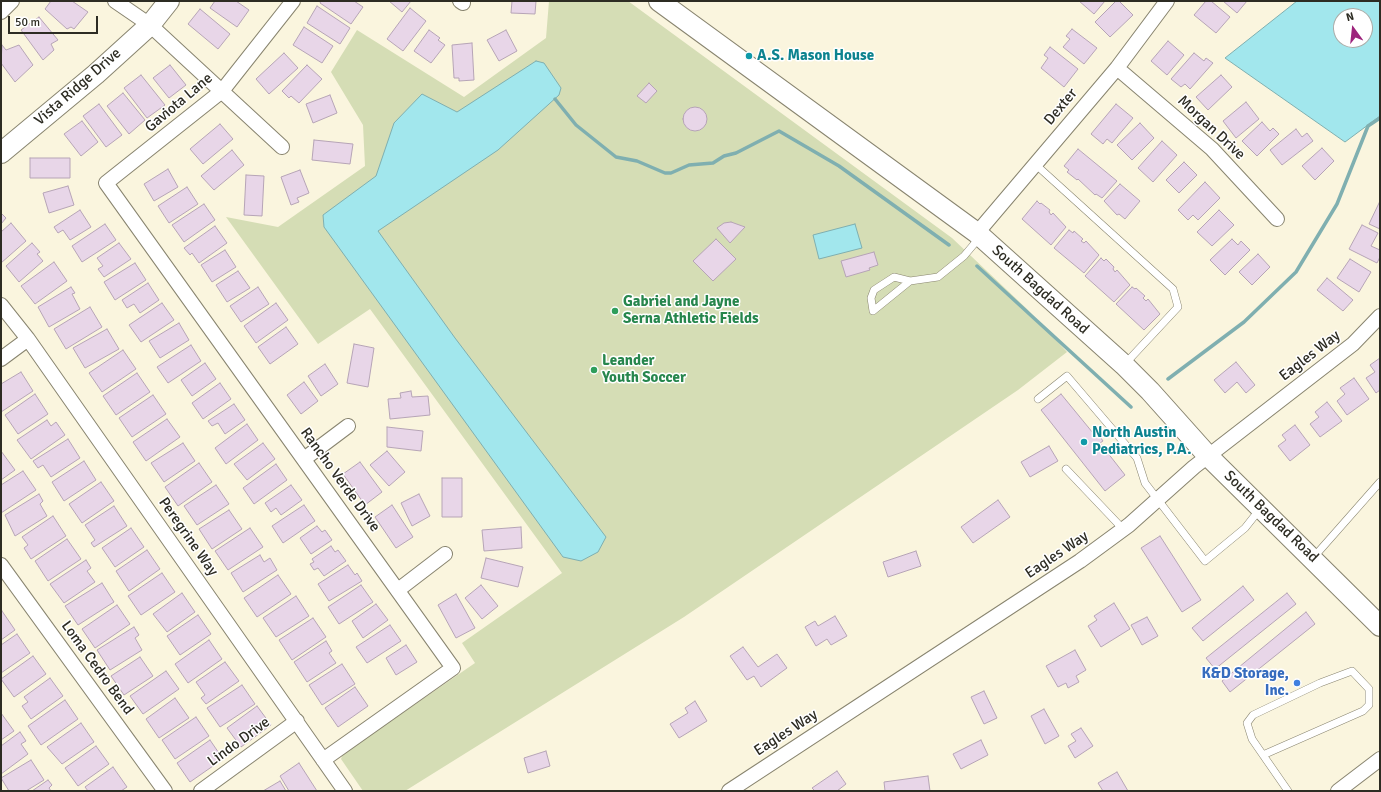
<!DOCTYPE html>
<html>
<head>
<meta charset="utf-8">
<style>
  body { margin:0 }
  #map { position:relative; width:1381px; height:792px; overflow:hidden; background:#faf5de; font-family:Signika,sans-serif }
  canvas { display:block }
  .frame { position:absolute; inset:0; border:2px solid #2d2c23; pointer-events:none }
  .north { position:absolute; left:1333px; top:8px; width:40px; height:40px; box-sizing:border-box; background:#fff; border:1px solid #ababa7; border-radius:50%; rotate:345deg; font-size:11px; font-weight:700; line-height:16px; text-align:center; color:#2d2c23 }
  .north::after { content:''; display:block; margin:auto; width:14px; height:18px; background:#9d247c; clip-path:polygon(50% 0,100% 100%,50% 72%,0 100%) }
  .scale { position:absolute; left:8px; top:16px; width:90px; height:18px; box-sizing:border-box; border:2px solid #2d2c23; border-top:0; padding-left:5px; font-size:12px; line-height:14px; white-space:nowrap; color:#2d2c23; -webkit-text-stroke:3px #fff; paint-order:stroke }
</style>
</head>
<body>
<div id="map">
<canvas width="1381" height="792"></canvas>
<div class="frame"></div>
<div class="north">N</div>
<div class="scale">50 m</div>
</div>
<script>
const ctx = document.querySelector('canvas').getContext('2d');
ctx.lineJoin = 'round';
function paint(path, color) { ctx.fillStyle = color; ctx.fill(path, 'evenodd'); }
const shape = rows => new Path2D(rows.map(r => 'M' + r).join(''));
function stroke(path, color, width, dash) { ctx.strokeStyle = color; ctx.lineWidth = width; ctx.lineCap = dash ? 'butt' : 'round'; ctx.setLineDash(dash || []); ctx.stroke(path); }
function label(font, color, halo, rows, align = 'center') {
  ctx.font = font + ' Signika,sans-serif'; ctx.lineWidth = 3; ctx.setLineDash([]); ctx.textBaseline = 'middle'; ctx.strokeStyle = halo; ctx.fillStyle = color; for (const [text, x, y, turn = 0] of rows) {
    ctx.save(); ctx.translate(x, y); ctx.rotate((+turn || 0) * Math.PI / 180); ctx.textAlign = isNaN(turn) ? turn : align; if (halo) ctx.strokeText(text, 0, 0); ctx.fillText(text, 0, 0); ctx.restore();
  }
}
const green = shape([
  [549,1,628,1,952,238,1027,309,1067,352,1018,390,684,617,405,791,363,791,341,759,343,754,475,663,462,643,562,573,370,309,318,344,226,217,278,227,365,166,363,125,331,72,357,30,464,97,546,38]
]);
const water = shape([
  [1297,1,1380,1,1380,116,1345,142,1225,58,1297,1],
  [1341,16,1365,16,1365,40,1341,40,1341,16],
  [536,61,544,63,561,88,559,95,498,150,378,231,455,338,606,537,598,552,581,561,563,557,324,227,323,215,376,176,394,123,422,94,457,112,536,61],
  [855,224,862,248,819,259,813,235,855,224]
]);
const stream = shape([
  [555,99,576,125,616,157,637,161,665,173,671,173,689,165,713,163,724,156,736,153,779,131,839,166,949,245],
  [977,266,1131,407],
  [1168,379,1244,322,1296,272,1337,204,1368,126,1380,118]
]);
const building = shape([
  [51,1,72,1,88,12,74,29,71,27,67,29,45,9,51,1],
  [215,1,236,1,249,10,237,27,210,8,215,1],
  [321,1,354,1,363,7,351,24,320,3,321,1],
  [389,1,411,1,402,12,389,1],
  [512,1,536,1,535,14,511,13,512,1],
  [1079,1,1105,1,1094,14,1079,1],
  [1116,1,1119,1,1133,15,1110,37,1095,22,1116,1],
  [1206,1,1211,1,1230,17,1216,33,1194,15,1206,1],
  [1223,1,1247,1,1237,13,1223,1],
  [317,6,350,28,340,44,307,23,317,6],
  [410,8,426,21,403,51,387,39,410,8],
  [200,9,230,34,218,49,188,24,200,9],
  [39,17,58,40,51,44,54,50,43,60,21,30,39,17],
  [304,27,333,46,322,63,293,45,304,27],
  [1072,29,1097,48,1084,64,1063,47,1070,39,1066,36,1072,29],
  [429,30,440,38,438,40,445,45,431,63,414,51,429,30],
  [506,30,517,51,499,61,487,40,506,30],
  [1168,41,1184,55,1167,75,1151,61,1168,41],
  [472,43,474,80,459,81,459,78,454,78,452,45,472,43],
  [2,45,6,50,19,45,33,65,15,82,1,63,2,45],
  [1050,47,1078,69,1064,87,1041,68,1048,58,1044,55,1050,47],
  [284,53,298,68,269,94,256,79,284,53],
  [1194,53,1204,61,1206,58,1213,63,1190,89,1185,84,1181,87,1171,79,1194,53],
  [170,65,186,85,169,98,153,78,170,65],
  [307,65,322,79,299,103,291,96,289,98,282,91,307,65],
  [141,75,165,105,147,118,124,88,141,75],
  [1221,75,1232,87,1208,110,1196,97,1221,75],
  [649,83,657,91,646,103,637,96,649,83],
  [123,93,145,120,129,134,107,106,123,93],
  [330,95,337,113,313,123,306,104,330,95],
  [1246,102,1259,119,1236,138,1223,121,1246,102],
  [99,104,122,135,106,147,83,116,99,104],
  [1116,104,1133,118,1112,143,1107,139,1103,144,1091,134,1116,104],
  '683 119a12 12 0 1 1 24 0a12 12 0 1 1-24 0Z',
  [82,121,98,142,81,156,64,134,82,121],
  [1262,122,1270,131,1273,128,1279,134,1257,156,1242,141,1262,122],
  [1140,123,1154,138,1132,160,1117,145,1140,123],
  [220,124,233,139,203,164,190,149,220,124],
  [1296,129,1302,137,1307,133,1313,141,1282,165,1270,150,1296,129],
  [314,140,353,144,350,164,312,160,314,140],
  [1162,141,1177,155,1153,182,1138,168,1162,141],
  [1322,148,1334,161,1315,180,1302,166,1322,148],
  [1078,149,1117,181,1102,198,1096,194,1095,195,1078,179,1077,180,1067,172,1069,170,1064,166,1078,149],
  [232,150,244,165,214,190,201,176,232,150],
  [30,158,70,158,70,178,30,178,30,158],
  [1184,162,1197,175,1179,193,1166,180,1184,162],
  [168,169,178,187,154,201,144,184,168,169],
  [300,170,309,193,297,198,299,202,291,205,281,177,300,170],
  [246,175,264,176,262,216,244,215,246,175],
  [1205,182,1220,198,1198,220,1193,215,1188,220,1178,210,1205,182],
  [1120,184,1140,201,1125,219,1119,214,1117,215,1104,201,1120,184],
  [68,186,74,205,49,213,43,193,68,186],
  [187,187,198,204,169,223,158,206,187,187],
  [1037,201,1040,204,1041,203,1050,210,1049,212,1051,215,1053,213,1066,227,1051,245,1022,219,1037,201],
  [1380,201,1380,229,1369,224,1380,201],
  [204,204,215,220,184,242,172,225,204,204],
  [80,210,91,227,70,240,63,230,58,233,54,227,80,210],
  [1219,210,1234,225,1212,246,1197,232,1219,210],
  [1,213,6,218,1,224,1,213],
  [731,222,745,227,730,243,717,228,724,223,731,222],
  [11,223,26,241,1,263,1,232,11,223],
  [105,224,116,240,82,262,72,246,105,224],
  [1362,225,1378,233,1371,246,1380,250,1380,257,1377,263,1349,249,1362,225],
  [215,226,227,243,199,263,192,253,190,255,184,248,215,226],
  [1069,230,1073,233,1074,231,1083,239,1081,241,1084,243,1086,241,1099,255,1084,273,1054,248,1069,230],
  [716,239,736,259,713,281,693,261,716,239],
  [1232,239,1238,245,1241,241,1250,250,1225,275,1210,260,1232,239],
  [32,243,40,252,37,254,43,261,19,282,6,266,32,243],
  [119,243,131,259,104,277,98,269,103,266,97,258,119,243],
  [225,250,236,267,212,282,201,265,225,250],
  [874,252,878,265,869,268,870,270,846,277,841,261,874,252],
  [1258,254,1270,267,1252,285,1239,272,1258,254],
  [1101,258,1104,261,1106,259,1114,267,1113,269,1115,272,1117,270,1130,285,1114,302,1085,276,1101,258],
  [1350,259,1371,272,1359,292,1337,278,1350,259],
  [54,262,67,281,35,304,21,286,54,262],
  [135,263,146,280,115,300,104,282,135,263],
  [238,271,250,288,227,302,216,285,238,271],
  [1327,278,1353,300,1343,311,1317,290,1327,278],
  [148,283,159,300,140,313,134,304,127,308,122,300,148,283],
  [71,287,75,293,72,294,80,309,49,327,38,307,71,287],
  [258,287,269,304,241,322,230,306,258,287],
  [1132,287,1135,289,1136,288,1145,296,1143,298,1146,301,1148,299,1160,314,1144,330,1116,304,1132,287],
  [162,303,174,320,141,342,129,325,162,303],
  [276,303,288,320,256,343,244,326,276,303],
  [90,307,102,327,66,349,54,329,90,307],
  [179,323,189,340,160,358,149,341,179,323],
  [286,327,298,344,270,364,258,347,286,327],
  [107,329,119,349,85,368,73,348,107,329],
  [354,344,374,348,368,387,347,383,354,344],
  [191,345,201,361,168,383,157,367,191,345],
  [123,350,136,369,102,392,89,373,123,350],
  [1380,358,1380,390,1376,393,1366,378,1375,372,1370,365,1380,358],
  [1236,362,1255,385,1246,393,1237,382,1225,393,1214,380,1236,362],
  [205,363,216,379,192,396,181,380,205,363],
  [325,364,338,384,321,396,308,376,325,364],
  [21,372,33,391,1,412,1,384,21,372],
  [137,373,150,392,116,415,103,396,137,373],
  [1354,378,1369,399,1347,415,1337,401,1345,394,1340,388,1354,378],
  [304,382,318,401,301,414,287,395,304,382],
  [220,383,231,399,203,419,192,403,220,383],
  [411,391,412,397,428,396,430,415,390,419,388,399,401,398,400,393,411,391],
  [35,394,48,414,18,434,5,415,35,394],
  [1061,394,1093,433,1096,431,1103,441,1100,443,1125,475,1105,491,1041,410,1061,394],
  [153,395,166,414,132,437,119,418,153,395],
  [1327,402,1342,421,1320,437,1310,424,1319,417,1315,412,1327,402],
  [234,404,245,420,225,434,218,423,212,426,208,421,234,404],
  [167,419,180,437,146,461,133,442,167,419],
  [47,420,51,426,56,422,65,435,31,459,17,440,47,420],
  [247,424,258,440,226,464,215,448,247,424],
  [1295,425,1310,445,1290,461,1278,446,1286,440,1282,435,1295,425],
  [387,427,423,431,421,451,387,447,387,427],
  [68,439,80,458,51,477,43,465,38,468,33,461,68,439],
  [183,443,195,461,164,482,151,463,183,443],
  [263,443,275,459,247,480,234,464,263,443],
  [1049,446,1058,461,1030,477,1021,462,1049,446],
  [1,451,15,470,1,480,1,451],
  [387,451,405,472,389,486,370,465,387,451],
  [84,461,96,480,64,501,52,482,84,461],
  [360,462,382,492,365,505,343,474,360,462],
  [199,463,212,482,178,506,165,487,199,463],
  [276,464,287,480,254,504,243,488,276,464],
  [23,471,36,490,1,513,1,485,23,471],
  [442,478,462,478,462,517,442,517,442,478],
  [101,482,114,501,82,523,69,504,101,482],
  [216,485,229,504,197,525,184,506,216,485],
  [291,485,302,500,281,515,276,508,271,512,265,503,291,485],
  [39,494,43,501,40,504,47,516,15,536,5,515,39,494],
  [419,494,430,516,412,526,401,503,419,494],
  [998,500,1010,517,973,543,961,527,998,500],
  [304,505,315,521,283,543,272,526,304,505],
  [392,505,413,537,396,548,375,517,392,505],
  [114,506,127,526,94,547,91,543,95,540,85,525,114,506],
  [229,510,242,529,212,549,199,529,229,510],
  [53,516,66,536,31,559,24,548,28,545,22,537,53,516],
  [317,526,322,532,325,530,332,540,311,554,300,538,317,526],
  [521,527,522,548,484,551,482,530,521,527],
  [131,528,144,547,115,567,102,548,131,528],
  [250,528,263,547,228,570,215,551,250,528],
  [1160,536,1201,600,1182,612,1141,548,1160,536],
  [67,539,81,559,48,581,35,561,67,539],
  [331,546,335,552,338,550,346,561,324,576,318,568,314,570,310,564,314,562,312,559,331,546],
  [147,550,160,569,129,591,116,571,147,550],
  [916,551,921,566,888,577,883,562,916,551],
  [260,555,264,562,270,558,277,570,243,592,231,573,260,555],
  [486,558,523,567,518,587,481,578,486,558],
  [86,560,91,568,87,571,95,582,64,603,50,584,86,560],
  [348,565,355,575,357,573,362,581,329,601,318,584,348,565],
  [162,573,175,592,141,615,128,596,162,573],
  [278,575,291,594,257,617,244,598,278,575],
  [102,583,114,602,78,625,65,606,102,583],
  [361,585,373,602,339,624,328,607,361,585],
  [481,585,498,606,482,619,465,598,481,585],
  [1243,586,1254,600,1203,641,1192,628,1243,586],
  [182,593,195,612,167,632,153,614,182,593],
  [1287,593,1296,604,1215,669,1206,658,1287,593],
  [456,594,475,628,456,638,438,605,456,594],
  [296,596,309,616,276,637,263,618,296,596],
  [1114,603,1130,629,1101,647,1088,626,1097,620,1094,616,1114,603],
  [376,604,388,620,363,638,352,621,376,604],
  [117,605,130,624,95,648,82,629,117,605],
  [2,611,15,630,1,640,1,612,2,611],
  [1306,612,1315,624,1230,692,1222,681,1306,612],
  [198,615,211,634,180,655,167,636,198,615],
  [835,616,847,636,831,645,827,639,816,646,805,627,815,621,818,626,835,616],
  [1147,617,1158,636,1142,645,1131,625,1147,617],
  [313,618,326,637,292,660,279,640,313,618],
  [390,625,401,641,367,663,356,647,390,625],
  [134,627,139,635,135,638,142,650,110,670,97,650,134,627],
  [17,634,30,653,1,673,1,645,17,634],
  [209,640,222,659,188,683,175,664,209,640],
  [326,641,332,651,329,653,336,663,307,682,294,662,326,641],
  [406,645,417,662,396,675,386,658,406,645],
  [743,647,758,667,777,654,787,668,761,687,754,676,747,680,730,656,743,647],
  [1075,650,1086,670,1076,676,1079,682,1068,688,1066,683,1058,687,1046,666,1075,650],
  [33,656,46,674,14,697,1,679,33,656],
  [140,657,153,676,124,695,111,676,140,657],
  [225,662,239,681,206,704,201,698,205,695,196,682,225,662],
  [342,664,355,684,322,705,309,685,342,664],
  [166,671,179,689,143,714,130,696,166,671],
  [50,678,63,696,31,719,22,706,28,702,24,697,50,678],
  [242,685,255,704,220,727,207,708,242,685],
  [355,687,368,706,338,727,325,708,355,687],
  [984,691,997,718,984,724,971,697,984,691],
  [175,698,189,718,159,738,146,719,175,698],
  [65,700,78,719,41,745,28,726,65,700],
  [695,701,707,721,679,738,670,724,688,713,685,708,695,701],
  [257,706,271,725,241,747,227,728,257,706],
  [1044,709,1059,736,1045,744,1031,716,1044,709],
  [1,713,14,731,1,740,1,713],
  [196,717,209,736,175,759,162,740,196,717],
  [81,723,94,742,62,764,47,747,81,723],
  [1081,728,1093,746,1075,758,1068,746,1076,741,1071,734,1081,728],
  [20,732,26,741,21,744,28,754,1,774,1,746,20,732],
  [210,740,223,759,190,782,177,763,210,740],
  [981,740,988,755,961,769,953,754,981,740],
  [96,746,109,764,78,786,65,768,96,746],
  [546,751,550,766,528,773,524,758,546,751],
  [31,760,44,780,26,791,9,791,1,778,31,760],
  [299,763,317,791,289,791,280,776,299,763],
  [113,767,127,787,121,791,88,791,85,787,113,767],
  [837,771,846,784,837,791,815,791,812,788,837,771],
  [1117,772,1128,791,1103,791,1098,783,1117,772],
  [928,776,930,791,885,791,884,782,928,776],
  [48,780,52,785,49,788,51,791,32,791,48,780],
  [280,781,286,791,263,791,280,781]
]);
const lane = shape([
  [1035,164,1173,289,1178,307,1124,365],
  [910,281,894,277,874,290,871,298,873,311,910,281,938,277,964,256,980,237],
  [1038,399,1067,376,1137,458,1145,483,1205,561,1245,528,1260,509],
  [1066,469,1123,529],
  [1313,558,1380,482],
  [1263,755,1363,711,1369,705,1369,689,1352,671,1320,683,1253,715,1247,723,1252,739,1263,755,1288,791]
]);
const street = shape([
  [115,1,150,25,282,147],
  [293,1,222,91,106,183,453,668,323,760],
  [460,1,463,3],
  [1,12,12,1],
  [1117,68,1212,149,1277,219],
  [977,233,1117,68,1167,1],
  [1,305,28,339,345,791],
  [1,359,28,339],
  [304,459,348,426],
  [1,565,165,791],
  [398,590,445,554],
  [201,791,297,721],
  [729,791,1080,561,1129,525,1194,467,1353,344,1380,316],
  [1338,791,1380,759]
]);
const secondary = shape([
  [659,1,977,233,1124,365,1150,391,1209,457,1380,626],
  [1,153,96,74,150,25,169,1]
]);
const markers = [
  [749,56,4,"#0f9aa8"],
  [615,311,4,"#2e9e5b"],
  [594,370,4,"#2e9e5b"],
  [1084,442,4,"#0f9aa8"],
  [1297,683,4,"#3f7fe0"]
];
const cultureNames = [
  ["A.S. Mason House",757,56],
  ["North Austin",1092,433],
  ["Pediatrics, P.A.",1092,450]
];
const streetNames = [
  ["Vista Ridge Drive",78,87,-41],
  ["Gaviota Lane",179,103,-40],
  ["Dexter",1061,107,-50],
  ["Morgan Drive",1211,128,43],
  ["South Bagdad Road",1040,290,42],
  ["Eagles Way",1310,356,-38],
  ["Rancho Verde Drive",340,480,54],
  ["South Bagdad Road",1271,517,44],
  ["Peregrine Way",188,537,55],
  ["Eagles Way",1057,555,-34],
  ["Loma Cedro Bend",97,668,54],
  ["Eagles Way",786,733,-33],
  ["Lindo Drive",239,742,-36]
];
const leisureNames = [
  ["Gabriel and Jayne",623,302],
  ["Serna Athletic Fields",623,319],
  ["Leander",602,361],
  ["Youth Soccer",602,378]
];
const shopNames = [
  ["K&D Storage,",1289,674],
  ["Inc.",1289,691]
];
paint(green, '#d5ddb5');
paint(water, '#a2e7ed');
stroke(water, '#7fafb0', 1);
stroke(stream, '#7fafb0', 3.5);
paint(building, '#e8d6e8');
stroke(building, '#b6a4b6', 1);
stroke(lane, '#88846f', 8);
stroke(street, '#88846f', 16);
stroke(secondary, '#88846f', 22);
stroke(lane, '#fff', 7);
stroke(street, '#fff', 14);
stroke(secondary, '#fff', 20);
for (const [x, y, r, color] of markers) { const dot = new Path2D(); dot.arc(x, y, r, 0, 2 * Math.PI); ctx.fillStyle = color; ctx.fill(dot); stroke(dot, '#fff', 1.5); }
label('bold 15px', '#0d838f', '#fff', cultureNames, 'left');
label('15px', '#2d2c23', '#fff', streetNames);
label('bold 15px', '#27864d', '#fff', leisureNames, 'left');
label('bold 15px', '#366cbe', '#fff', shopNames, 'right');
</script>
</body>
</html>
